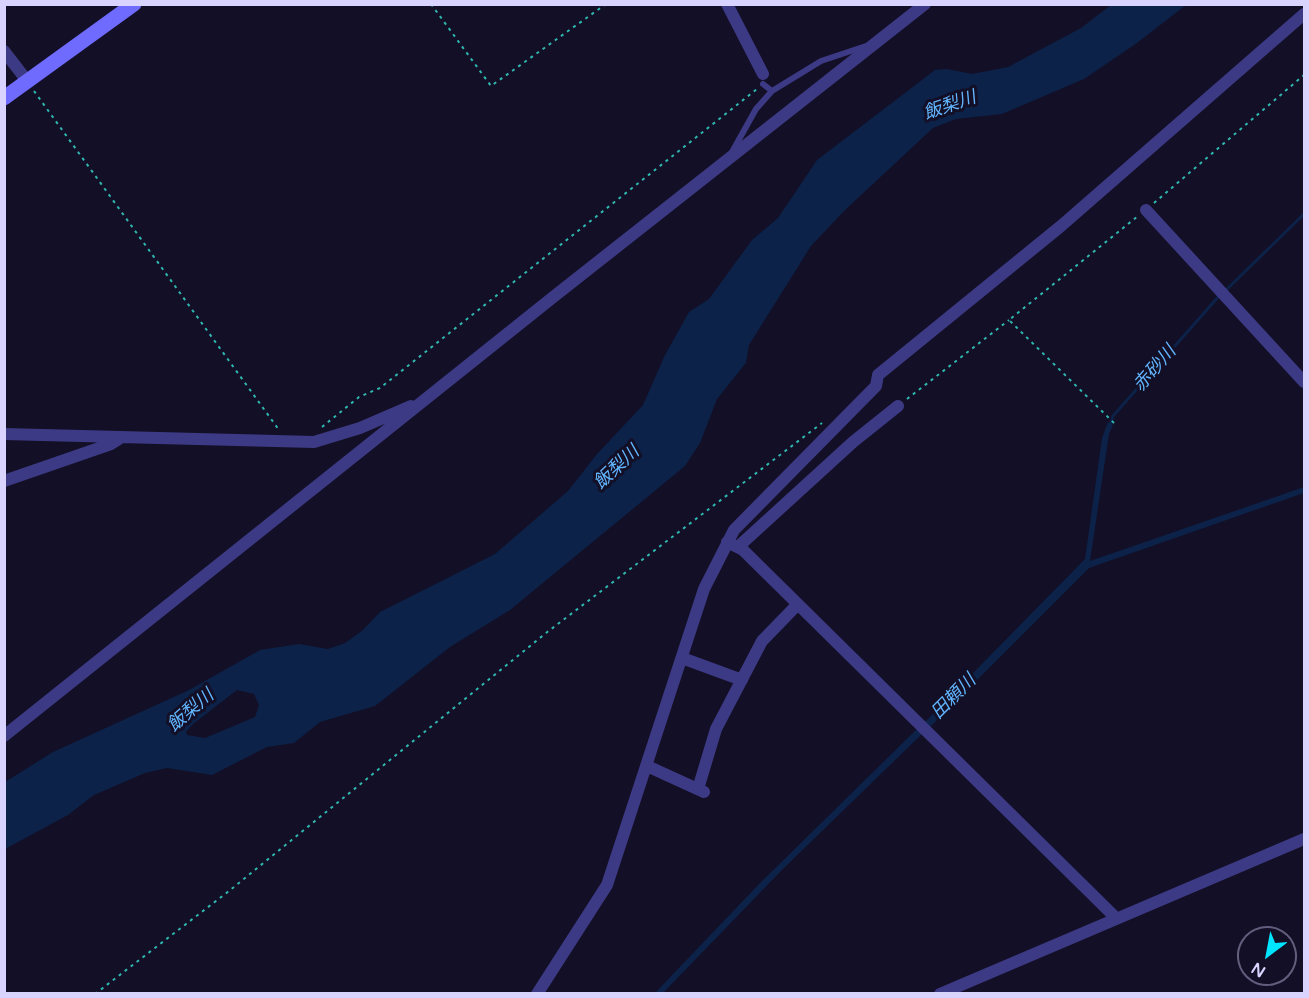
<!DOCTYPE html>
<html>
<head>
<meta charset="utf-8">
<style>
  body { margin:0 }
  #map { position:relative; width:1309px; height:998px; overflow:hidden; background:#130f26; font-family:"Varela Round",sans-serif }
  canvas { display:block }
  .frame { position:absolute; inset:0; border:6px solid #d9d4ff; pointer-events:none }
  .north { position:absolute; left:1237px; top:926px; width:60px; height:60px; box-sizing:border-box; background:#130f26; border:2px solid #625e7d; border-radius:50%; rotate:212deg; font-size:16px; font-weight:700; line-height:24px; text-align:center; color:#d9d4ff }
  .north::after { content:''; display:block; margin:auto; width:21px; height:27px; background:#00e5ff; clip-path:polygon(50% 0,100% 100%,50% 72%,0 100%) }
</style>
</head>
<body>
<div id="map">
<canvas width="1309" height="998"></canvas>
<div class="frame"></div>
<div class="north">N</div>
</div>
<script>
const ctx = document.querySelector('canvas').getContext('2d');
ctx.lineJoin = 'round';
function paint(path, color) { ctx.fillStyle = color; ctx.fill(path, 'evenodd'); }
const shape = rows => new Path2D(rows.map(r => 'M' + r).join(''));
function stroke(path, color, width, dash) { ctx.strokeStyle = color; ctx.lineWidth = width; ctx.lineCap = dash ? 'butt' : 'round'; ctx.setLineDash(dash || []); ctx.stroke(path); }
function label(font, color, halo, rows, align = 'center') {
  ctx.font = font + ' "Varela Round","Noto Sans JP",sans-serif'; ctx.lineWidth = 6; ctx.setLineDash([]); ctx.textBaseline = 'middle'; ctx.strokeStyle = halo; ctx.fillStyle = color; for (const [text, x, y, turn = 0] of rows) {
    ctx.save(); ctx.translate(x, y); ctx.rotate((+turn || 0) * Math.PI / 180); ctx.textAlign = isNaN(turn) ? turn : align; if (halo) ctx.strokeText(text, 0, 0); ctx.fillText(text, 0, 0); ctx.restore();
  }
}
const water = shape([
  [1111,5,1186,5,1137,43,1084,79,1002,114,956,119,933,128,844,211,811,246,749,345,746,363,717,399,700,443,685,466,510,610,450,647,375,706,320,722,294,743,267,747,212,775,167,768,145,773,94,795,68,815,5,849,5,782,53,752,189,690,260,650,299,644,328,649,345,643,363,630,380,612,495,554,568,491,597,454,643,405,665,355,689,312,709,299,752,240,778,218,817,160,935,70,947,69,972,74,1008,67,1081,28],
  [237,690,254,694,259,705,255,717,205,738,187,735,186,732,193,724],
  [1108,422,1113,425,1109,434,1090,561,1304,487,1304,493,1089,568,927,730,922,725,1085,559,1102,438],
  [918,728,923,733,782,870,663,993,654,994,760,883]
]);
const stream = shape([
  [1224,292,1304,214],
  [1110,426,1113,416,1219,296]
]);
const path = shape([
  [431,4,491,86,606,4],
  [34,91,279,430],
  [1154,203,1304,75],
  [907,399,1009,320],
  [1114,423,1009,320,1138,216],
  [322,427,359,397,380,388,757,89],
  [95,994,229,891,546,633,822,423]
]);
const lane = shape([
  [763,84,772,91],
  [732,152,756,109,772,91,821,61,866,46]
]);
const street = shape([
  [727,4,763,74],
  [4,51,28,82],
  [1146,210,1304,382],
  [4,434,314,442,360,428,411,406],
  [4,481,111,444,119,439],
  [727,542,743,550,1116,918],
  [739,546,853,442,898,406],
  [682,658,742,680],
  [4,736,552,298,925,4],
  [647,766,704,792],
  [698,789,716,729,762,641,798,604],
  [537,994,607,885,704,589,734,530,876,386,878,375,1061,226,1304,14],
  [940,994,1304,839]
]);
const secondary = shape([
  [4,98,134,4]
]);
const waterNames = [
  ["飯梨川",950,106,-19],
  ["赤砂川",1155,369,-49],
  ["飯梨川",617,468,-43],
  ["田頼川",954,697,-45],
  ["飯梨川",191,711,-41]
];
paint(water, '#0c2248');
stroke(stream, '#0c2248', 3);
stroke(path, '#2fb8b0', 2, [3, 4.5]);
stroke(lane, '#3d3a85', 6);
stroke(street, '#3d3a85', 12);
stroke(secondary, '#6f6bff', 15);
label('italic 18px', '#62b6ff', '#130f26', waterNames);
</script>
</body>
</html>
